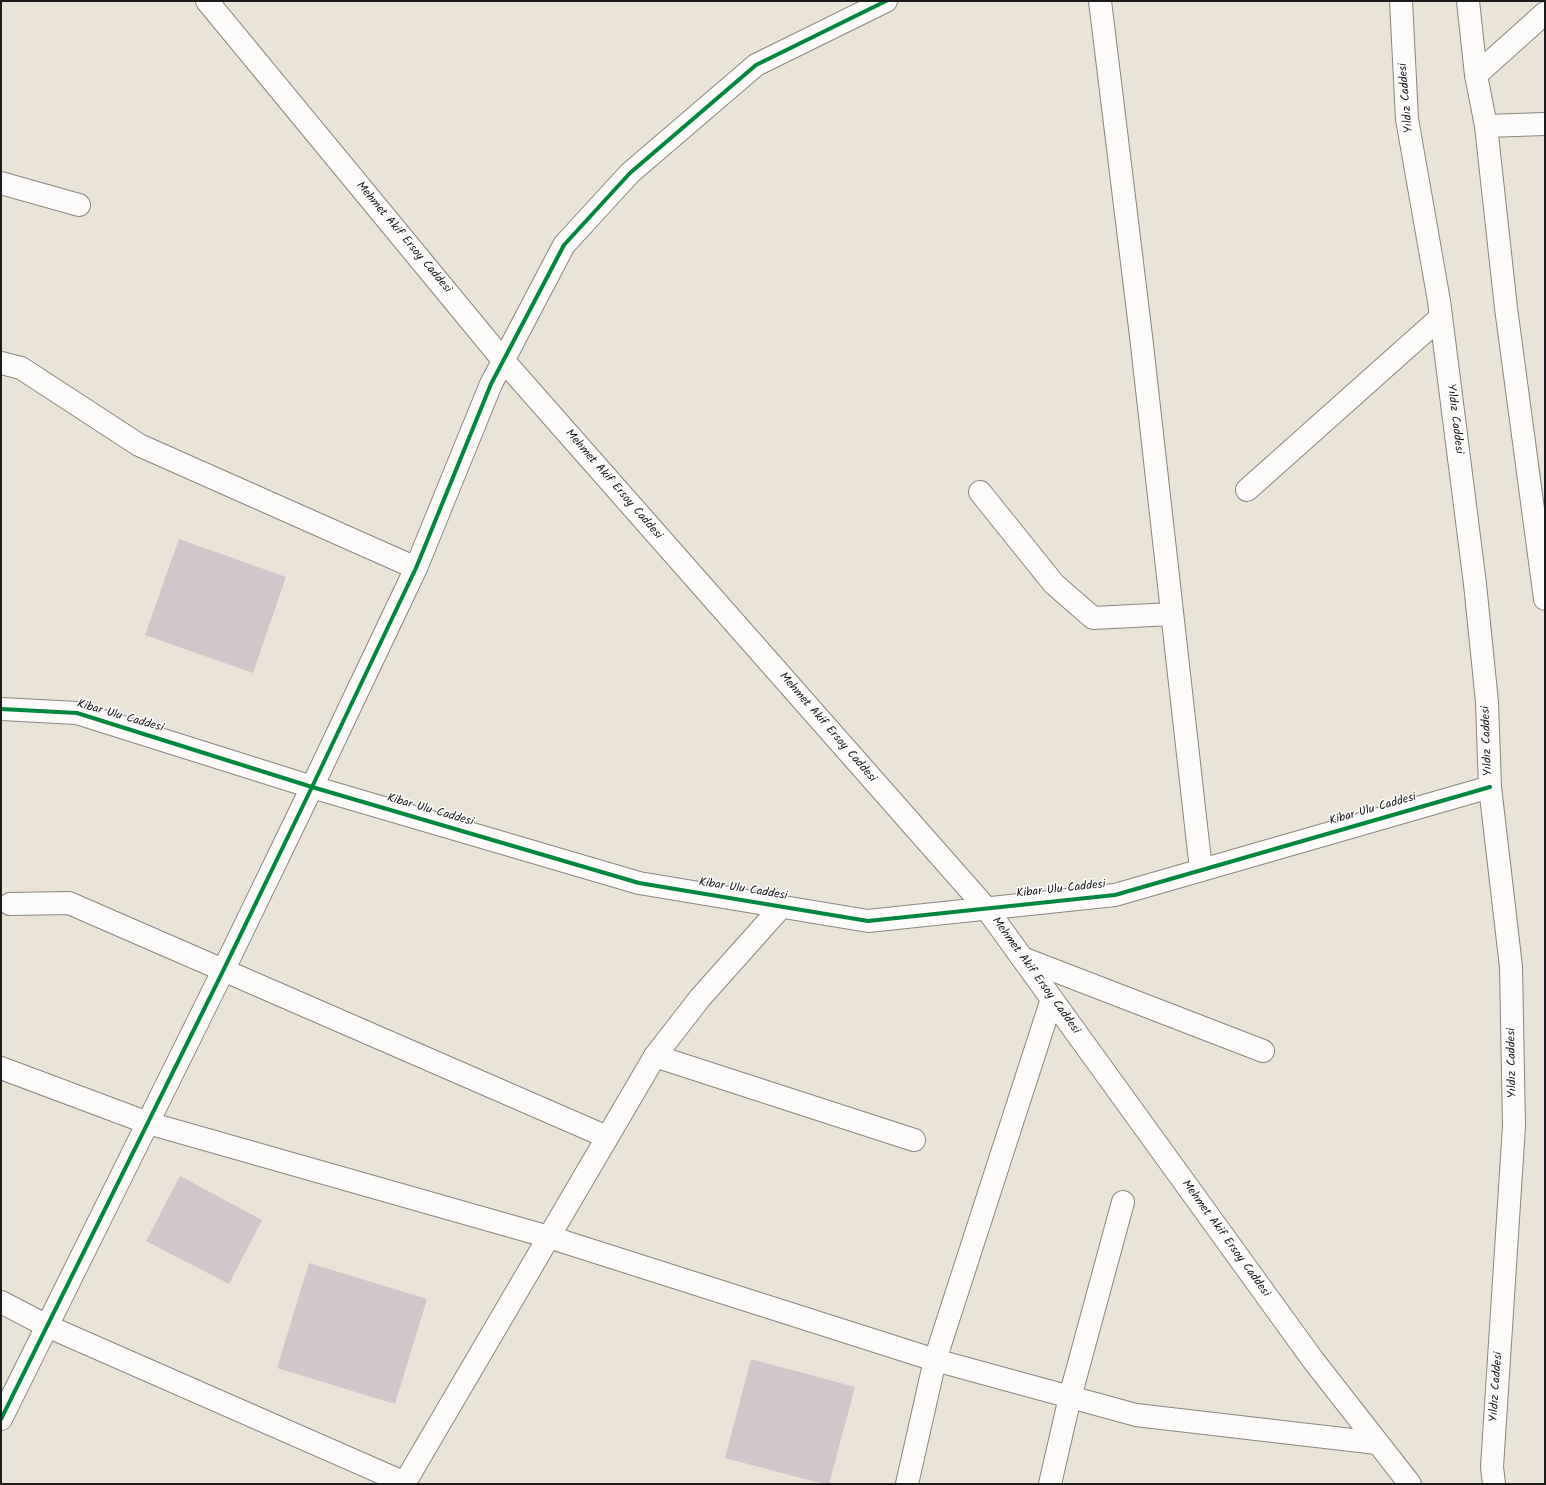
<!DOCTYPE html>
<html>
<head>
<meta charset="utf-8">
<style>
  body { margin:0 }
  #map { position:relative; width:1546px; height:1485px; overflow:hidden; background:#e9e4d7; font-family:Kalam,sans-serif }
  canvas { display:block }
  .frame { position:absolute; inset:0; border:2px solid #1c1c1c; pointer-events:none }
</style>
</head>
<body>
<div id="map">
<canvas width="1546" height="1485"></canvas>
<div class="frame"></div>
</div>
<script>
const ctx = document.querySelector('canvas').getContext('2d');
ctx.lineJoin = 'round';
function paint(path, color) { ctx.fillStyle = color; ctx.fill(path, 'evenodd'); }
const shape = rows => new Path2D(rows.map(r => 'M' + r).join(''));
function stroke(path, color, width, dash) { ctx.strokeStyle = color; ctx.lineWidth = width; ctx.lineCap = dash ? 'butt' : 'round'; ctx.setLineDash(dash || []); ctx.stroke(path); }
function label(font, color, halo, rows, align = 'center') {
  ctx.font = font + ' Kalam,sans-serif'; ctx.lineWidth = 3; ctx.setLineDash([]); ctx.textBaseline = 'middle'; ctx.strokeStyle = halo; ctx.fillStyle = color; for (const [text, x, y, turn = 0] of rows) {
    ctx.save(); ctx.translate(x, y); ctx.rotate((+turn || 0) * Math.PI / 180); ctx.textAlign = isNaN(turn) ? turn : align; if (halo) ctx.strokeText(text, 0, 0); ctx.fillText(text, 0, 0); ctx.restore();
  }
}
const building = shape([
  [179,539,286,577,253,673,145,635],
  [180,1176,262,1220,229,1284,146,1241],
  [309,1263,427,1299,395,1404,277,1368],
  [751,1359,855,1387,829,1484,824,1484,725,1458]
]);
const street = shape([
  [1100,1,1141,336,1201,870],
  [1476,75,1545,13],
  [1486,126,1545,124],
  [1,183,79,205],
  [1,363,21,368,139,445,416,568],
  [1247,490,1441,317],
  [980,492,1054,584,1093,618,1172,614],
  [10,904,69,903,607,1137],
  [1022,958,1263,1051],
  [655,1056,914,1140],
  [1,1068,148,1123,549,1237,935,1360,1136,1415,1377,1443],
  [1,1302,47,1326,405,1483],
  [907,1484,935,1360,1052,999],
  [1050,1484,1070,1397,1123,1202]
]);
const secondary = shape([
  [207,1,503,360,986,908,1313,1360,1410,1484],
  [1401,1,1407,119,1439,301,1475,584,1487,702,1490,787,1511,967,1514,1126,1492,1467,1494,1484],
  [1468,1,1476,75,1486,126,1506,308,1545,599],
  [1,709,77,713,312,787,639,883,868,921,1115,895,1490,787],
  [1,1419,223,971,312,787,416,568,491,384,564,245,630,173,756,65,886,1],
  [404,1484,655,1056,700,998,782,906]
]);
const cycleway = shape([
  [1,709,77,713,312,787,639,883,868,921,1115,895,1490,787],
  [1,1419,223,971,312,787,416,568,491,384,564,245,630,173,756,65,886,1]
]);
const streetNames = [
  ["Yıldız Caddesi",1407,98,-95],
  ["Mehmet Akif Ersoy Caddesi",403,238,50],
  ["Yıldız Caddesi",1454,419,83],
  ["Mehmet Akif Ersoy Caddesi",613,485,49],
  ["Kibar Ulu Caddesi",120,717,16],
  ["Mehmet Akif Ersoy Caddesi",827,728,49],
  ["Yıldız Caddesi",1488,741,-92],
  ["Kibar Ulu Caddesi",1373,810,-16],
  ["Kibar Ulu Caddesi",430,811,16],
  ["Kibar Ulu Caddesi",743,890,9],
  ["Kibar Ulu Caddesi",1061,890,-6],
  ["Mehmet Akif Ersoy Caddesi",1035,976,54],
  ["Yıldız Caddesi",1513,1063,-91],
  ["Mehmet Akif Ersoy Caddesi",1225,1239,54],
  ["Yıldız Caddesi",1497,1387,-86]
];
paint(building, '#d2c6ca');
stroke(street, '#898680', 24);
stroke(secondary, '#898680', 24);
stroke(street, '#fcfbf9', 22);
stroke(secondary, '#fcfbf9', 22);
stroke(cycleway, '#00873e', 4);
label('12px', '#1c1c1c', '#fff', streetNames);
</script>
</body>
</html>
